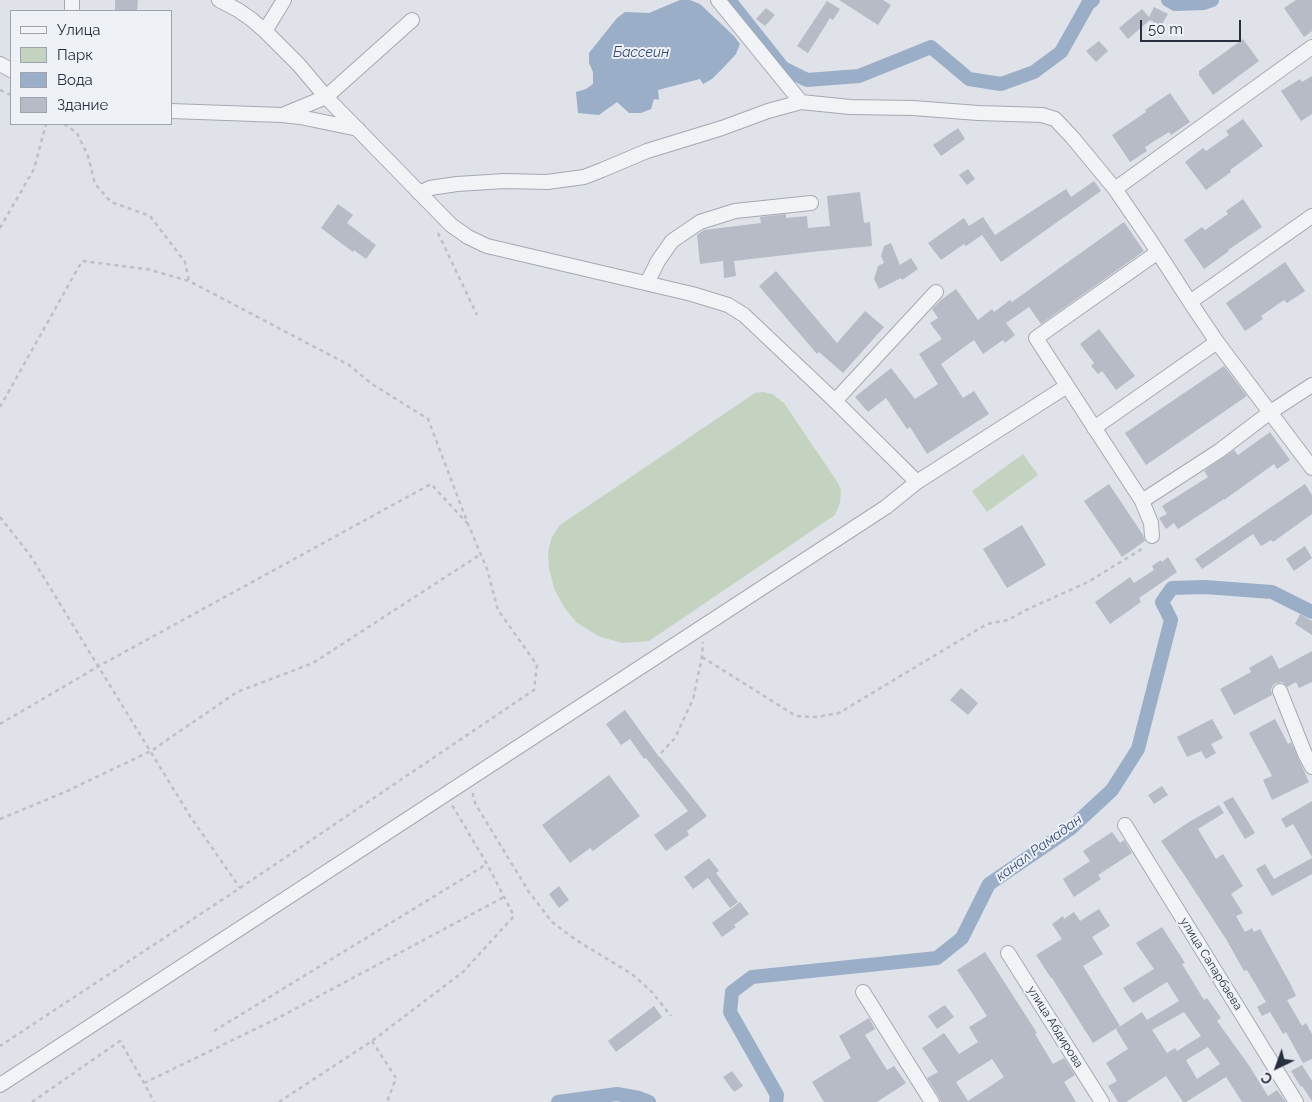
<!DOCTYPE html>
<html>
<head>
<meta charset="utf-8">
<style>
  body { margin:0 }
  #map { position:relative; width:1312px; height:1102px; overflow:hidden; background:#dfe2e8; font-family:Raleway,sans-serif }
  canvas { display:block }
  .legend { position:absolute; left:10px; top:10px; width:162px; height:115px; box-sizing:border-box; background:#eef1f6; border:1px solid #9fa3ad; margin:0; padding:6px 9px; list-style:none; font-size:15px; color:#282f3f }
  .legend li { display:flex; align-items:center; gap:10px; height:25px }
  .legend b { width:25px; border:1px solid #9fa3ad }
  .north { position:absolute; left:1252px; top:1042px; width:50px; height:50px; -webkit-text-stroke:4px #eef1f6; paint-order:stroke; rotate:222deg; font-size:14px; font-weight:700; line-height:20px; text-align:center; color:#282f3f }
  .north::after { content:''; display:block; margin:auto; width:18px; height:22px; background:#282f3f; clip-path:polygon(50% 0,100% 100%,50% 72%,0 100%) }
  .scale { position:absolute; left:1140px; top:20px; width:101px; height:22px; box-sizing:border-box; border:2px solid #282f3f; border-top:0; padding-left:6px; font-size:15px; line-height:18px; white-space:nowrap; color:#282f3f; -webkit-text-stroke:4px #eef1f6; paint-order:stroke }
</style>
</head>
<body>
<div id="map">
<canvas width="1312" height="1102"></canvas>
<ul class="legend">
<li><b style="height:6px;background:#f2f3f6"></b>Улица</li>
<li><b style="height:14px;background:#c4d2c0"></b>Парк</li>
<li><b style="height:14px;background:#9aaec8"></b>Вода</li>
<li><b style="height:14px;background:#b6bbc5"></b>Здание</li>
</ul>
<div class="north">С</div>
<div class="scale">50 m</div>
</div>
<script>
const ctx = document.querySelector('canvas').getContext('2d');
ctx.lineJoin = 'round';
function paint(path, color) { ctx.fillStyle = color; ctx.fill(path, 'evenodd'); }
const shape = rows => new Path2D(rows.map(r => 'M' + r).join(''));
function stroke(path, color, width, dash) { ctx.strokeStyle = color; ctx.lineWidth = width; ctx.lineCap = dash ? 'butt' : 'round'; ctx.setLineDash(dash || []); ctx.stroke(path); }
function label(font, color, halo, rows, align = 'center') {
  ctx.font = font + ' Raleway,sans-serif'; ctx.lineWidth = 4; ctx.setLineDash([]); ctx.textBaseline = 'middle'; ctx.strokeStyle = halo; ctx.fillStyle = color; for (const [text, x, y, turn = 0] of rows) {
    ctx.save(); ctx.translate(x, y); ctx.rotate((+turn || 0) * Math.PI / 180); ctx.textAlign = isNaN(turn) ? turn : align; if (halo) ctx.strokeText(text, 0, 0); ctx.fillText(text, 0, 0); ctx.restore();
  }
}
const green = shape([
  [763,392,772,394,784,403,838,483,841,490,840,503,835,515,649,641,622,643,598,636,576,622,564,607,554,588,549,568,548,553,551,539,560,525,755,393],
  [1023,454,1038,475,987,512,972,491]
]);
const water = shape([
  [680,0,690,0,700,4,734,36,740,44,736,54,724,67,712,79,703,84,700,79,658,90,659,100,654,99,651,109,641,113,629,113,617,102,599,115,578,113,576,92,586,89,593,84,593,72,589,63,589,53,617,18,625,12,649,13]
]);
const canal = shape([
  [729,0,783,68,807,80,859,76,931,47,969,79,1001,84,1034,72,1061,52,1088,4,1093,0],
  [1168,0,1175,4,1203,3,1212,0],
  [558,1102,617,1094,639,1098,649,1102],
  [776,1102,777,1095,730,1012,732,992,752,977,937,958,962,938,989,884,1070,829,1112,790,1138,749,1171,620,1162,602,1172,588,1205,587,1272,592,1312,612]
]);
const building = shape([
  [115,0,138,0,137,11,115,11],
  [839,0,883,0,891,5,878,25],
  [1296,0,1312,0,1312,31,1304,37,1284,8],
  [827,1,840,9,833,20,830,18,808,53,797,46],
  [1154,7,1168,14,1161,26,1150,20,1128,39,1119,28,1142,9,1149,17],
  [766,8,775,15,765,26,756,19],
  [1243,39,1259,61,1213,95,1199,75,1199,71],
  [1099,41,1108,51,1096,62,1086,51],
  [1312,76,1312,114,1301,121,1281,91,1300,79,1302,82],
  [1170,93,1190,122,1171,135,1169,132,1145,147,1147,151,1130,162,1112,135,1146,112,1145,110],
  [1243,119,1263,146,1230,170,1231,172,1206,190,1185,162,1203,148,1206,151,1229,135,1226,131],
  [958,128,965,139,941,156,933,145],
  [968,169,975,179,967,185,959,175],
  [1094,181,1101,191,1001,262,982,235,966,246,964,244,941,260,928,243,964,218,969,226,983,217,995,235,1066,189,1071,197],
  [860,192,864,223,870,222,872,246,811,252,734,261,736,276,724,278,723,261,700,264,697,235,704,230,761,223,760,217,786,214,786,218,807,216,808,228,830,226,827,196],
  [1243,199,1262,227,1228,250,1229,251,1204,269,1184,240,1202,227,1205,230,1228,214,1226,211],
  [338,204,353,215,347,223,376,245,366,259,354,250,353,252,321,228],
  [1124,222,1144,251,1041,324,1029,307,1006,323,1015,335,1005,343,1003,340,983,354,974,340,941,364,963,398,974,391,989,414,927,454,910,427,907,429,886,398,868,412,855,397,891,368,915,399,938,384,919,354,942,339,930,323,938,318,932,309,941,300,956,289,978,320,992,309,994,312,1010,300,1012,302],
  [891,243,900,265,911,258,918,269,902,280,901,278,879,289,874,279,878,266,884,263,881,256,884,246],
  [1285,262,1305,291,1287,303,1284,300,1261,316,1263,319,1245,331,1226,303],
  [776,271,837,343,865,311,884,327,843,373,819,352,817,354,759,286],
  [1099,329,1135,376,1116,390,1102,371,1098,374,1091,366,1094,363,1080,344],
  [1224,366,1247,396,1146,465,1125,433],
  [1270,432,1290,460,1277,469,1274,464,1224,500,1224,499,1178,529,1174,523,1166,529,1159,518,1167,514,1162,506,1208,477,1204,471,1234,450,1238,455],
  [1109,484,1143,535,1145,541,1122,557,1084,501],
  [1305,484,1312,495,1312,514,1273,542,1271,540,1261,546,1253,534,1202,569,1195,559],
  [1022,525,1046,565,1007,588,983,549],
  [1305,546,1312,558,1294,571,1286,559],
  [1168,557,1177,572,1139,598,1141,602,1110,624,1095,602,1130,577,1134,583,1154,570,1152,566,1161,560,1162,562],
  [1300,614,1312,621,1312,635,1295,624],
  [1312,651,1312,682,1299,688,1296,682,1287,687,1282,682,1276,683,1273,685,1271,689,1272,695,1234,715,1220,689,1251,672,1249,668,1272,655,1279,669],
  [961,688,978,703,968,715,950,700],
  [625,710,659,757,660,757,707,816,687,831,689,835,666,851,654,835,688,811,646,758,644,759,630,739,621,745,606,724],
  [1212,719,1223,738,1211,744,1216,753,1206,759,1201,751,1187,757,1177,737],
  [1275,719,1288,744,1291,742,1309,782,1272,800,1263,780,1272,776,1249,733],
  [609,775,640,816,593,851,590,848,570,863,542,825],
  [1162,786,1168,795,1154,804,1148,795],
  [1233,797,1255,833,1245,839,1223,802],
  [1312,801,1312,857,1293,824,1286,828,1281,819],
  [1219,805,1224,813,1198,829,1216,859,1223,854,1243,886,1231,894,1243,913,1236,916,1245,932,1252,928,1254,932,1260,929,1291,985,1296,996,1287,1000,1302,1026,1306,1023,1312,1034,1312,1059,1303,1063,1286,1032,1283,1034,1270,1012,1262,1016,1257,1007,1266,1002,1247,970,1244,971,1226,939,1183,873,1161,841,1189,822],
  [1112,832,1120,843,1124,840,1132,853,1098,875,1101,879,1074,897,1063,879,1090,861,1083,851],
  [709,858,719,871,716,873,738,902,730,908,708,878,693,889,684,877],
  [1312,858,1312,874,1272,896,1256,869,1265,864,1274,879],
  [559,886,569,900,559,908,549,894],
  [740,902,749,914,734,925,736,927,722,937,712,923],
  [1099,909,1110,926,1092,937,1103,954,1083,966,1120,1026,1093,1043,1052,978,1051,978,1036,955,1062,939,1052,924,1063,916,1064,919,1074,912,1080,921],
  [1162,927,1185,963,1182,964,1204,1000,1207,998,1221,1018,1217,1021,1248,1064,1268,1096,1277,1090,1286,1102,1242,1102,1226,1077,1186,1102,1183,1102,1166,1076,1126,1102,1118,1102,1108,1086,1117,1081,1106,1063,1128,1049,1116,1029,1142,1012,1147,1020,1179,1001,1167,982,1133,1003,1123,988,1154,969,1136,943],
  [1184,1012,1201,1036,1177,1051,1175,1048,1167,1053,1152,1030],
  [1208,1047,1220,1064,1197,1079,1186,1060],
  [985,952,1037,1033,1035,1034,1053,1064,1064,1058,1075,1075,1064,1082,1076,1102,941,1102,939,1097,927,1078,938,1072,922,1048,944,1033,959,1054,978,1042,969,1027,987,1016,957,970],
  [992,1059,1004,1077,968,1101,956,1082],
  [945,1005,954,1017,937,1029,928,1016],
  [654,1006,662,1017,616,1052,608,1041],
  [869,1018,875,1029,865,1035,887,1070,894,1066,906,1083,877,1102,824,1102,812,1082,851,1058,839,1036],
  [1302,1065,1312,1081,1312,1101,1302,1086,1301,1087,1291,1071],
  [732,1071,743,1086,734,1092,723,1077]
]);
const path = shape([
  [0,90,11,95],
  [64,124,77,133,88,156,95,184,111,202,150,216,185,262,189,281],
  [0,228,34,169,46,124],
  [438,233,477,315],
  [0,407,82,261,147,269,189,281,349,365,372,384,428,419,468,524,487,569,498,610,537,665,534,690,240,888,0,1046],
  [0,517,30,555,190,816,240,888],
  [702,657,796,716,816,717,839,713,987,624,1008,620,1026,610,1088,582,1145,547],
  [0,724,99,666,431,484,467,523],
  [661,753,675,738,693,699,702,657,703,642],
  [473,793,473,797,476,805,529,892,552,922,576,940,632,974,652,992,671,1016],
  [0,819,65,792,151,751,237,692,313,663,481,554],
  [214,1031,487,864],
  [372,1041,396,1078,387,1102],
  [144,1083,278,1018,504,897],
  [32,1102,120,1041,144,1083,154,1102],
  [279,1102,372,1041,463,972,514,916,487,864,452,805]
]);
const minor = shape([
  [72,0,72,11],
  [219,0,238,10,251,19,265,31,299,65,326,97,451,225,468,237,487,246,692,294,728,305,744,315,835,401,917,482],
  [718,0,801,102],
  [265,31,284,0],
  [0,64,11,70],
  [171,111,282,115,300,117,358,129],
  [285,114,326,97,412,20],
  [1115,189,1312,47],
  [419,193,430,188,457,184,505,181,547,182,584,177,602,170,647,151,722,128,768,111,801,102,850,107,913,108,978,113,1042,115,1055,119,1072,137,1115,189,1150,240,1190,302,1217,342,1312,468],
  [647,283,658,261,672,241,700,222,735,211,811,203],
  [1190,302,1312,216],
  [835,401,936,292],
  [1094,428,1217,342],
  [1142,501,1219,451,1269,413,1312,385],
  [1152,536,1151,523,1142,501,1036,338,1158,252],
  [1280,691,1305,754,1312,767],
  [1125,825,1296,1102],
  [1008,953,1102,1102],
  [863,992,932,1102],
  [0,1085,886,507,917,482,1067,386]
]);
const streetNames = [
  ["улица Сапарбаева",1211,964,58],
  ["улица Абдирова",1055,1027,58]
];
const waterNames = [
  ["Бассеин",641,53],
  ["канал Рамадан",1039,848,-36]
];
paint(green, '#c4d2c0');
paint(water, '#9aaec8');
stroke(canal, '#9aaec8', 14);
paint(building, '#b6bbc5');
stroke(minor, '#a4a9b2', 16);
stroke(path, '#bdc0c6', 2.5, [4, 4]);
stroke(minor, '#f2f3f6', 14);
label('12px', '#282f3f', '#eef1f6', streetNames);
label('italic 14px', '#324b73', '#eef1f6', waterNames);
</script>
</body>
</html>
